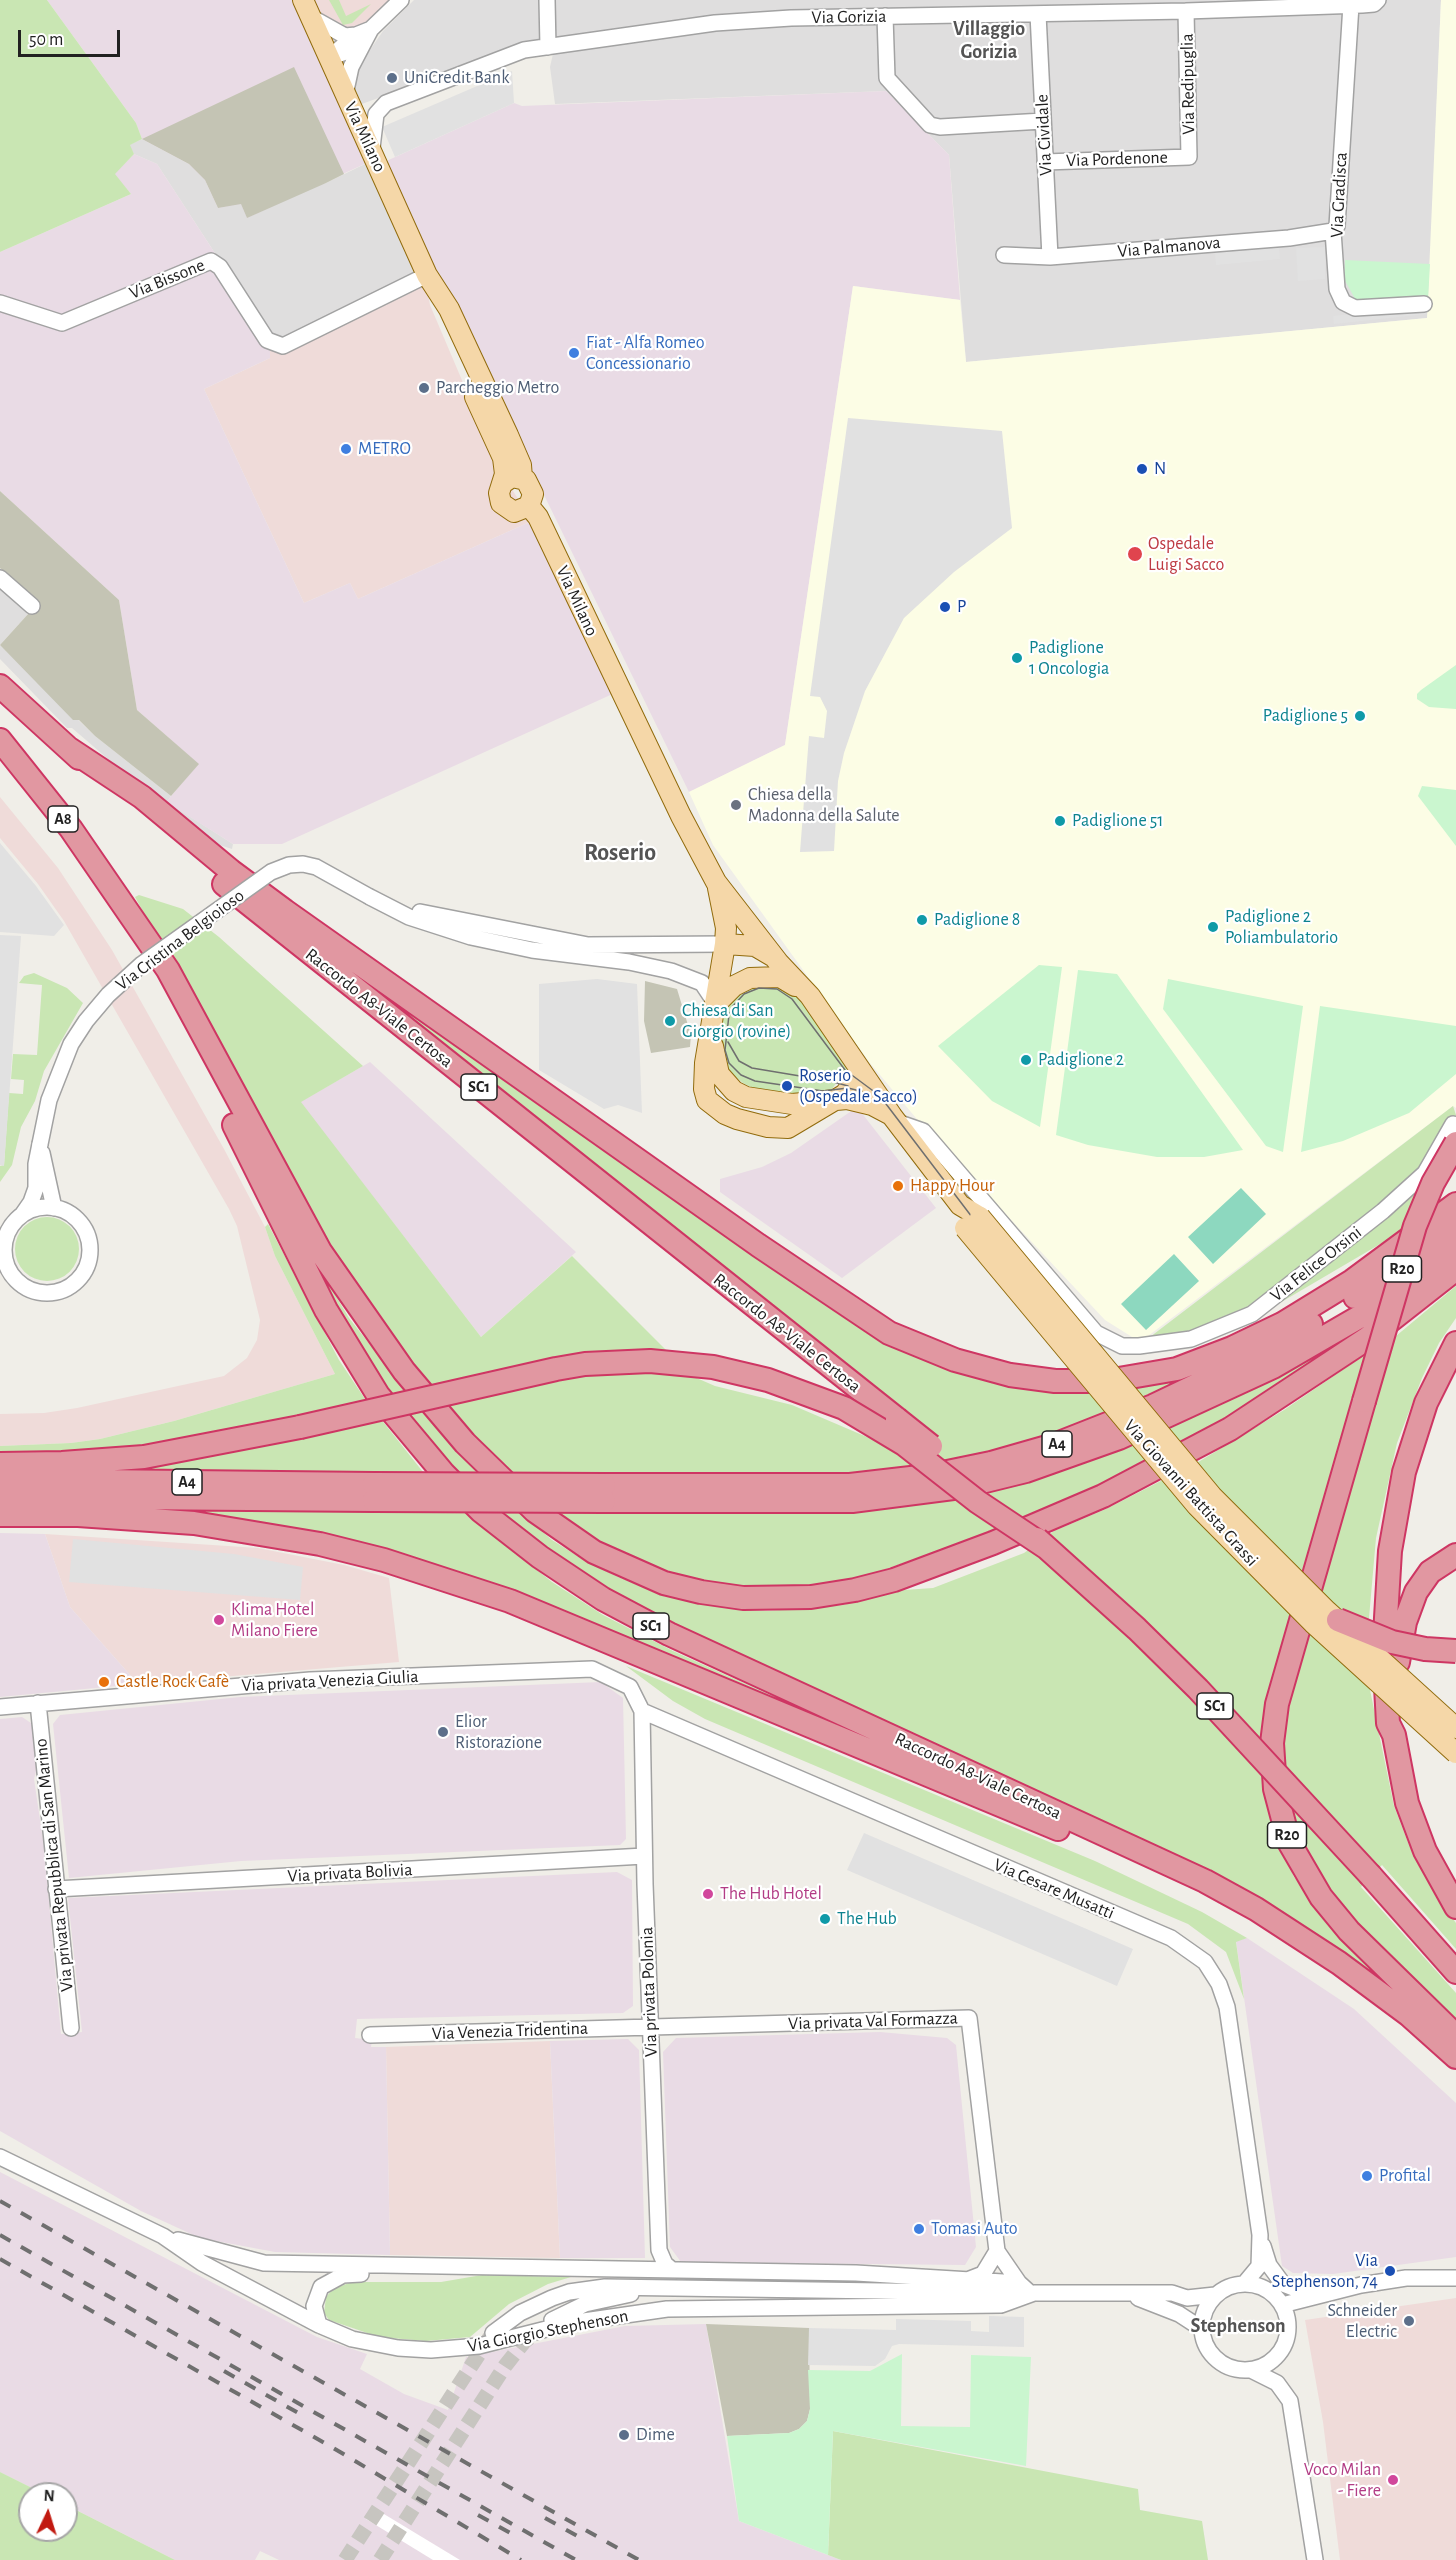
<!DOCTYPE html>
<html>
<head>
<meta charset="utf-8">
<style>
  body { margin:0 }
  #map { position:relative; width:1456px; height:2560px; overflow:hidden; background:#f0eee8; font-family:"Alegreya Sans",sans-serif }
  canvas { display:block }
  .north { position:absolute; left:18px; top:2482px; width:60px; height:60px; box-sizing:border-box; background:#fff; border:2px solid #a6a6a6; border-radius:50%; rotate:4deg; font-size:16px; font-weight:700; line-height:24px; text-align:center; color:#212121 }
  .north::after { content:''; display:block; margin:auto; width:21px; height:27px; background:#c11910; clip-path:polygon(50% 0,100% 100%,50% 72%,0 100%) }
  .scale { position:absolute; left:18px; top:30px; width:102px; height:27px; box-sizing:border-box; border:3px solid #212121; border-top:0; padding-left:8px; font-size:18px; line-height:21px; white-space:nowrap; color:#212121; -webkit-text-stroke:4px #fff; paint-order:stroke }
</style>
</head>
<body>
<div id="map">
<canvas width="1456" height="2560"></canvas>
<div class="north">N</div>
<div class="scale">50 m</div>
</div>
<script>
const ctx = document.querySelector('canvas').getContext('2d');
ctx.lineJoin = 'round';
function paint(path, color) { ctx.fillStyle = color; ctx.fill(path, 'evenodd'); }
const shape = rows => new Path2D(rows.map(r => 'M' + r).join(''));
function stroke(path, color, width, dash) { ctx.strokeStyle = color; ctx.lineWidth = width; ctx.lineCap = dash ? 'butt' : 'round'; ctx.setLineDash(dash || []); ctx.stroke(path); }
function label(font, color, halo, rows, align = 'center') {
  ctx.font = font + ' "Alegreya Sans",sans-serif'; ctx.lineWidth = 4.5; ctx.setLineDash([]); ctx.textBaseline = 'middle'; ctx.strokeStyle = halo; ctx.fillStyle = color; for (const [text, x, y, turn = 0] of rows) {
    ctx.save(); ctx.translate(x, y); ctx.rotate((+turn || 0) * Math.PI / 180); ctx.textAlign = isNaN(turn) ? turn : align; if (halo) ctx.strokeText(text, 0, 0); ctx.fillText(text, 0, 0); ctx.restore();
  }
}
const residential = shape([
  [414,0,1441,0,1428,318,966,362,949,155,886,91,555,104,550,67,555,45,526,44,359,105,354,93,359,66,383,31],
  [142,139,189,164,205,180,218,208,326,183,371,161,424,274,285,344,270,338,157,164,134,154,129,145],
  [0,568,38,603,0,645,95,736,171,796,167,802,233,844,232,849,201,839,72,728,67,728,0,659]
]);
const commercial = shape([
  [304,0,398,0,355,33,338,31],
  [425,278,430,305,501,472,532,521,358,599,350,583,304,603,204,389,270,358,270,344],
  [0,797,58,868,112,950,224,1149,265,1227,275,1256,335,1374,174,1421,100,1439,71,1443,0,1446,0,1414,44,1413,77,1408,224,1376,247,1358,257,1340,260,1320,237,1226,229,1209,64,921,38,884,0,838],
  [45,1534,258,1548,344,1565,389,1578,399,1662,138,1684,70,1607],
  [550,2041,560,2258,390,2255,386,2047],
  [1456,2298,1456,2560,1340,2560,1323,2422,1305,2320]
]);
const industrial = shape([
  [47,0,299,0,371,161,247,218,241,204,218,208,205,180,189,164,142,139,136,123],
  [886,91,949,155,960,300,853,286,785,745,689,792,382,163,514,103,522,106],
  [134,154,157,164,270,338,270,358,204,389,304,603,350,583,358,599,532,521,617,692,282,844,233,844,166,802,198,764,137,710,119,600,0,491,0,252,131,194,114,174],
  [370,1062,576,1252,481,1337,300,1102],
  [857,1107,936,1208,842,1278,720,1192,720,1179,762,1167,791,1153],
  [0,1533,45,1534,70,1607,138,1684,0,1697],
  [601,1682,623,1698,626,1839,620,1845,241,1861,69,1878,53,1724,60,1715,240,1697],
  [22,1717,34,1725,38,1764,34,1779,44,1847,61,2034,82,2032,68,1898,617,1872,632,1880,633,2006,623,2013,357,2019,355,2038,372,2040,371,2047,386,2047,390,2255,275,2252,200,2238,141,2211,0,2131,0,1719],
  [1247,1938,1354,2009,1456,2103,1456,2257,1333,2274,1293,2273,1282,2266,1236,1941],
  [880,2032,947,2038,956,2045,976,2247,965,2265,681,2262,670,2247,663,2052,676,2038],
  [628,2039,639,2050,645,2258,560,2258,550,2041],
  [0,2172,317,2337,367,2354,360,2369,404,2394,448,2410,466,2357,625,2326,706,2324,739,2521,841,2560,279,2560,260,2551,255,2560,175,2560,66,2505,66,2494,44,2494,0,2472]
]);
const education = shape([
  [1441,0,1456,0,1456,1108,1453,1106,1140,1342,1105,1320,921,1124,870,1063,713,845,689,792,785,745,853,286,960,300,966,362,1427,318]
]);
const construction = shape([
  [294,67,344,174,326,183,247,218,241,204,218,208,205,180,189,164,142,139],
  [0,491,119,600,137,710,199,764,171,796,95,736,79,720,73,720,0,645,38,603,0,568],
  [645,981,677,989,691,1035,690,1047,651,1053,644,1021],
  [706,2324,809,2328,810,2409,807,2421,799,2429,789,2433,727,2436]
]);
const grass = shape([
  [0,0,47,0,136,123,142,139,130,145,134,154,115,174,131,194,0,252],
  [329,0,339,0,346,16,371,4,352,23,343,25],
  [139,895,183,909,219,937,363,1066,301,1102,481,1337,572,1256,692,1376,715,1386,792,1405,874,1440,904,1409,342,965,954,1368,1173,1378,1177,1384,906,1503,1379,1310,1369,1325,1227,1419,1094,1489,976,1538,860,1578,811,1587,741,1588,673,1575,604,1547,572,1528,506,1474,419,1376,320,1234,135,897],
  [34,973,67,988,83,1003,44,1071,35,1101,21,1127,12,1165,0,1182,0,1166,4,1165,9,1093,23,1094,24,1080,11,1079,13,1054,37,1055,42,985,19,983,24,976],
  [763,981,795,991,851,1064,828,1094,811,1098,755,1089,743,1083,726,1069,718,1044,725,1007,730,999],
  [1453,1106,1456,1115,1424,1172,1249,1309,1195,1333,1158,1340,1150,1337],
  [1425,1181,1404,1230,1278,1304,1342,1250,1389,1216,1401,1197],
  '15 1249a32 32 0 1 1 64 0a32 32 0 1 1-64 0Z',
  [268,1224,339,1360,365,1399,423,1472,463,1511,552,1582,603,1615,673,1651,808,1712,806,1717,514,1595,159,1513,70,1471,304,1432,297,1416,171,1445,0,1458,0,1446,71,1443,100,1439,174,1421,335,1374,275,1256,265,1227],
  [325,1278,349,1318,427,1417,517,1510,552,1540,582,1559,618,1577,660,1593,732,1609,767,1611,843,1605,904,1590,933,1588,1024,1553,1054,1531,1106,1509,1200,1461,1284,1410,1367,1353,1390,1341,1456,1286,1456,1318,1439,1343,1422,1378,1397,1443,1376,1538,1369,1618,1370,1690,1394,1806,1409,1845,1436,1896,1456,1923,1456,1949,1382,1865,1361,1887,1456,1993,1456,2025,1360,1934,1336,1908,1314,1877,1295,1840,1284,1806,1279,1751,1280,1720,1290,1678,1372,1403,1354,1399,1271,1688,1264,1728,1263,1767,1266,1798,1277,1837,1294,1877,1345,1939,1408,2001,1407,2003,1335,1950,1255,1898,1191,1865,665,1624,582,1577,511,1525,479,1496,412,1424,364,1359,328,1297,321,1279],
  [626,1666,1095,1861,1202,1912,1247,1938,1236,1942,1244,1999,1226,1952,1188,1924,705,1719,673,1701],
  [482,2275,571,2277,548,2284,509,2304,470,2337,426,2341,379,2337,329,2320,324,2313,326,2297,332,2290,351,2282,441,2282],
  [833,2431,1138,2489,1140,2510,1202,2521,1208,2560,841,2560,828,2555],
  [0,2472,44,2494,30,2494,30,2530,66,2530,66,2505,175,2560,0,2560]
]);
const park = shape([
  [1345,260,1430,264,1428,300,1358,304,1344,279],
  [1456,665,1456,709,1429,707,1417,699,1417,694,1421,690],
  [1422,786,1456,790,1456,846,1418,796],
  [1039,965,1062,967,1040,1127,992,1101,938,1046],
  [1078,970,1117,974,1243,1150,1204,1157,1157,1157,1088,1145,1056,1135],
  [1168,979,1303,1006,1283,1152,1266,1146,1163,1009],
  [1320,1006,1456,1026,1456,1074,1409,1113,1343,1141,1301,1152],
  [902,2354,901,2426,970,2427,971,2355,1031,2357,1026,2466,833,2431,828,2555,739,2521,727,2436,789,2433,799,2429,807,2421,810,2409,808,2370,870,2371]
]);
const pitch = shape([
  [1241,1188,1266,1214,1213,1264,1188,1237],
  [1174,1254,1199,1281,1146,1330,1121,1304]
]);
const parking = shape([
  [512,71,514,103,395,157,382,127],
  [1279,247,1280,259,1216,265,1215,252],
  [1325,247,1325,279,1298,281,1296,248],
  [1425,307,1426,314,1334,324,1333,316],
  [848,418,1002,431,1012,528,954,572,904,618,865,691,844,753,838,781,834,851,800,852,809,736,824,738,827,711,820,697,810,696],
  [0,843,36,886,64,925,54,936,0,932],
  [0,935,21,936,4,1166,0,1165],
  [597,979,637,984,642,1113,618,1105,604,1109,539,1070,539,984],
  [73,1539,234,1554,303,1567,300,1600,69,1582],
  [864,1833,1133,1949,1117,1986,847,1870],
  [989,2316,1024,2317,1024,2347,899,2344,892,2346,885,2359,875,2366,808,2365,809,2328,896,2330,896,2319,971,2321,971,2331,989,2332]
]);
const pier = shape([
  [374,2508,460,2560,433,2560,366,2519]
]);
const minorTunnel = shape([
  [345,2560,490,2337],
  [380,2560,505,2366,524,2342,540,2329]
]);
const minor = shape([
  [547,0,548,47],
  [1351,5,1337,226,1333,231,1337,289,1343,302,1355,308,1424,304],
  [1038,14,1050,257],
  [885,16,887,78,930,125,940,127,1043,121],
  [311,17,345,36,356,35],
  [332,55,356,35,371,29],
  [329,58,362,46,371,29,401,0],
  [345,95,351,67,362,46],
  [372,148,376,114,386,103,524,50,715,23,791,18,1186,11,1362,5,1374,4,1378,0],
  [1045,162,1189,157,1186,11],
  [1004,255,1050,257,1289,238,1333,231],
  [0,303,62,323,211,261,220,267,267,340,283,346,427,275],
  [0,578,32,606],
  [370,897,409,917,471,937,532,950,629,962,671,971,702,983,716,1004],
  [420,912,588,945,725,944],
  [897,1122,923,1131,1096,1333,1122,1346,1139,1346,1191,1339,1252,1314,1383,1211,1425,1173,1453,1124],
  [42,1153,54,1208],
  '4 1250a43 43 0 1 1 86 0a43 43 0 1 1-86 0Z',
  [22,1215,31,1202,36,1188,36,1164,40,1144],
  [38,1703,71,2028],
  [0,1707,310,1680,592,1669,630,1687,642,1711,645,1884,659,2250,665,2264,671,2269],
  [642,1711,1171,1938,1205,1962,1219,1984,1227,2007,1260,2235,1259,2266,1244,2284],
  [56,1889,644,1856],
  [370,2035,969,2018,997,2251,1019,2283,1030,2293],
  [0,2157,163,2236,202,2263,319,2325,352,2339,398,2348,431,2350,479,2346,570,2323,667,2309,1001,2305,1034,2293,1172,2293,1187,2298,1215,2295],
  [178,2240,264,2263,856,2273,1003,2282,1025,2291],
  [1263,2246,1269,2265,1283,2284,1314,2296],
  [970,2279,983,2274,997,2251],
  '1202 2327a43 43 0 1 1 86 0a43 43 0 1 1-86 0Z',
  [1138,2298,1179,2314,1202,2329],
  [1282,2305,1361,2285,1406,2278,1456,2278],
  [552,2320,585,2304,631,2294],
  [319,2325,314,2306,321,2287,343,2275,361,2274],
  [493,2333,520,2313,552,2298,569,2292,605,2287,1021,2293],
  [1251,2370,1277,2383,1290,2401,1315,2560]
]);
const major = shape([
  [303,0,427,275,449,309,508,435,521,465,522,478],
  [475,397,503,458,505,474,499,493,501,503,514,512,529,506,533,494,526,480,512,477,503,483],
  [529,506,538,517,681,816,716,882,778,962,810,996,892,1116,960,1205,980,1217],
  [718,888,726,928,725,944,705,1063,704,1089,707,1100,725,1114,737,1119,768,1127,788,1128,845,1094,861,1071],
  [725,944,755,946,772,956],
  [716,1004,734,986,750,978,780,977,795,986],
  [713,1046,719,1074,734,1091,746,1097,792,1104,847,1099,872,1105,891,1115]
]);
const highway = shape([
  [0,686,79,758],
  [0,740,71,829,168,970,320,1251,404,1371,465,1443,535,1511,594,1552,664,1583,701,1592,743,1598,811,1597,855,1590,894,1580,993,1543,1103,1496,1230,1429,1368,1338,1456,1269],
  [68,748,142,797,231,871,285,911,758,1245,889,1333,955,1360,1010,1375,1055,1381,1107,1381,1177,1369,1232,1348,1282,1324,1352,1281,1456,1204],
  [224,884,897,1419],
  [234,1125,326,1310,378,1395,444,1474,481,1511,540,1557,603,1599,669,1634,1205,1881,1256,1909,1339,1963,1409,2015,1456,2057],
  [1355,1297,1456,1225],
  [1456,1343,1426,1403,1404,1472,1390,1551,1384,1651,1388,1723,1394,1735,1407,1803,1425,1851,1456,1907],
  [1364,1401,1277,1704,1272,1743,1275,1789,1289,1842,1321,1897,1349,1931,1456,2036],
  [0,1464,62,1463,144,1457,300,1427],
  [0,1480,374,1484],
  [604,1485,850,1485,928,1476,991,1463,1054,1445,1153,1406,1222,1373,1311,1324],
  [0,1497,374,1500],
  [604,1501,852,1501,961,1487,1026,1471,1119,1438,1273,1367,1380,1305,1456,1249],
  [0,1515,78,1515,194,1523,320,1544,384,1560,510,1601,1058,1829],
  [1398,1662,1405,1622,1416,1592,1430,1572,1456,1555],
  [1371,1876,1456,1972]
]);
const tram = shape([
  [728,1042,739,1061,752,1068,830,1081,848,1086],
  [860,1091,848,1088,823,1091,755,1081,741,1075,729,1063,725,1050,729,1015,733,1006,744,994,759,988,777,989,792,999,845,1070,880,1096,975,1221,1208,1499,1322,1615,1456,1736]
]);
const rail = shape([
  [0,2201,639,2560],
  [0,2235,576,2560],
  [0,2259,330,2446,521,2560],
  [224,2371,300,2414],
  [478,2515,514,2535],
  [545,2518,581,2538]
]);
const minorBridge = shape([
  [40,1144,49,1100,71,1044,86,1021,108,995,142,964,271,872,289,865,303,864,316,867,370,897]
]);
const majorBridge = shape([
  [980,1217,1212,1496,1327,1611,1456,1728],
  [965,1228,1197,1506,1313,1623,1456,1753]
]);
const highwayBridge = shape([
  [1364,1401,1415,1226,1433,1183,1456,1143],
  [897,1419,931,1446],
  [300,1427,556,1369,585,1364,650,1361,713,1367,768,1380,844,1408,904,1444,978,1502,1047,1548],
  [374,1484,604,1485],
  [374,1500,604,1501],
  [1037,1539,1137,1629,1198,1689,1371,1876],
  [1338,1620,1392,1642,1425,1649,1456,1651]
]);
const markers = [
  [392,78,6,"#5c6f8a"],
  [574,353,6,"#3f7fe0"],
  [424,388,6,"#5c6f8a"],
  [346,449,6,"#3f7fe0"],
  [1142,469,6,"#1a4fb4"],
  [1135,554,8,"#e0444e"],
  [945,607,6,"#1a4fb4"],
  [1017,658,6,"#0f9aa8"],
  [1360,716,6,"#0f9aa8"],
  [736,805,6,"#6b7280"],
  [1060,821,6,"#0f9aa8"],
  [922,920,6,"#0f9aa8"],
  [1213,927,6,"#0f9aa8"],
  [670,1021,6,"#0f9aa8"],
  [1026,1060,6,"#0f9aa8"],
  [787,1086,6,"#1a4fb4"],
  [898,1186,6,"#e8710a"],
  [219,1620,6,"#d1479c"],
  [104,1682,6,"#e8710a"],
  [443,1732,6,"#5c6f8a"],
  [708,1894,6,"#d1479c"],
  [825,1919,6,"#0f9aa8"],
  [1367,2176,6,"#3f7fe0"],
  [919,2229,6,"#3f7fe0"],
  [1390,2271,6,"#1a4fb4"],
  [1409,2321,6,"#5c6f8a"],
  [624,2435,6,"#5c6f8a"],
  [1393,2480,6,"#d1479c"]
];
const shields = [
  [63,819,30],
  [479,1087,36],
  [1402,1269,39],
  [1057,1444,30],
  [187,1482,30],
  [651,1626,36],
  [1215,1706,36],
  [1287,1835,39]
];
const shieldNames = [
  ["A8",63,819],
  ["SC1",479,1087],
  ["R20",1402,1269],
  ["A4",1057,1444],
  ["A4",187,1482],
  ["SC1",651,1626],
  ["SC1",1215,1706],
  ["R20",1287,1835]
];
const streetNames = [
  ["Via Gorizia",849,17,-1],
  ["Via Redipuglia",1188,84,-91],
  ["Via Cividale",1044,135,-93],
  ["Via Milano",365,137,65],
  ["Via Pordenone",1117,159,-2],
  ["Via Gradisca",1339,195,-87],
  ["Via Palmanova",1169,247,-5],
  ["Via Bissone",167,279,-22],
  ["Via Milano",577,601,65],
  ["Via Cristina Belgioioso",180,940,-37],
  ["Raccordo A8-Viale Certosa",379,1008,38],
  ["Via Felice Orsini",1316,1264,-38],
  ["Raccordo A8-Viale Certosa",787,1333,38],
  ["Via Giovanni Battista Grassi",1191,1493,48],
  ["Via privata Venezia Giulia",330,1681,-3],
  ["Raccordo A8-Viale Certosa",978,1776,25],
  ["Via privata Repubblica di San Marino",54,1865,-96],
  ["Via privata Bolivia",350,1873,-3],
  ["Via Cesare Musatti",1054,1889,23],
  ["Via privata Polonia",649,1992,-92],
  ["Via privata Val Formazza",873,2021,-2],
  ["Via Venezia Tridentina",510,2031,-2],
  ["Via Giorgio Stephenson",548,2331,-11]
];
const serviceNames = [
  ["UniCredit Bank",404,78],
  ["Parcheggio Metro",436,388],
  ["Elior",455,1722],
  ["Ristorazione",455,1743],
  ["Schneider",1397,2311,"right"],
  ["Electric",1397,2332,"right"],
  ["Dime",636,2435]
];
const shopNames = [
  ["Fiat - Alfa Romeo",586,343],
  ["Concessionario",586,364],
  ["METRO",358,449],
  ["Profital",1379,2176],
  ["Tomasi Auto",931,2229]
];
const transitNames = [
  ["N",1154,469],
  ["P",957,607],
  ["Roserio",799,1076],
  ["(Ospedale Sacco)",799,1097],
  ["Via",1378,2261,"right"],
  ["Stephenson, 74",1378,2282,"right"]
];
const healthNames = [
  ["Ospedale",1148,544],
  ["Luigi Sacco",1148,565]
];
const cultureNames = [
  ["Padiglione",1029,648],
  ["1 Oncologia",1029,669],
  ["Padiglione 5",1348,716,"right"],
  ["Padiglione 51",1072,821],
  ["Padiglione 2",1225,917],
  ["Poliambulatorio",1225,938],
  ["Padiglione 8",934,920],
  ["Chiesa di San",682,1011],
  ["Giorgio (rovine)",682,1032],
  ["Padiglione 2",1038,1060],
  ["The Hub",837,1919]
];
const worshipNames = [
  ["Chiesa della",748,795],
  ["Madonna della Salute",748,816]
];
const foodNames = [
  ["Happy Hour",910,1186],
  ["Castle Rock Cafè",116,1682]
];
const hotelNames = [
  ["Klima Hotel",231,1610],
  ["Milano Fiere",231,1631],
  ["The Hub Hotel",720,1894],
  ["Voco Milan",1381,2470,"right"],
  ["- Fiere",1381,2491,"right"]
];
const neighbourhoodNames = [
  ["Villaggio",989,29],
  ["Gorizia",989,52],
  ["Stephenson",1238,2326]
];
const districtNames = [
  ["Roserio",620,853]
];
paint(residential, '#dfdede');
paint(commercial, '#efdbd9');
paint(industrial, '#e9dbe5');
paint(education, '#fcfde5');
paint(construction, '#c4c4b4');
paint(grass, '#c9e6b3');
paint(park, '#caf6cf');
paint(pitch, '#8dd8bf');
paint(parking, '#e1e1e1');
paint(pier, '#fff');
stroke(minorTunnel, '#c7c5c0', 15, [15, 8]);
stroke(minor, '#a2a2a2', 18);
stroke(major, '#916b0c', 22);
stroke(highway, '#ce3663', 26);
stroke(minor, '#fff', 15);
stroke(major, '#f5d7a8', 20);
stroke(highway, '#e197a1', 22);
stroke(tram, '#6f6f6f', 1.5);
stroke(rail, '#6f6f6f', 4, [12, 12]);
stroke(minorBridge, '#a2a2a2', 18, []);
stroke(majorBridge, '#916b0c', 22, []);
stroke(highwayBridge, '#ce3663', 26, []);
stroke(minorBridge, '#fff', 15);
stroke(majorBridge, '#f5d7a8', 20);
stroke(highwayBridge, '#e197a1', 22);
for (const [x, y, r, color] of markers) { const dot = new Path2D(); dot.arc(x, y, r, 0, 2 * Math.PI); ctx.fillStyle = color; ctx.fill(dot); stroke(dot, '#fff', 2); }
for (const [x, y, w] of shields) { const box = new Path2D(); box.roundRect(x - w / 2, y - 13, w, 26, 4.5); ctx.fillStyle = '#fff'; ctx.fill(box); stroke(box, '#212121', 1.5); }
label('bold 16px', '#212121', null, shieldNames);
label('18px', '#212121', '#fff', streetNames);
label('18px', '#4e5e75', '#fff', serviceNames, 'left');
label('18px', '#366cbe', '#fff', shopNames, 'left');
label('18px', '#164399', '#fff', transitNames, 'left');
label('18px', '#be3a42', '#fff', healthNames, 'left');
label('18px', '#0d838f', '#fff', cultureNames, 'left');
label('18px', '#5b616d', '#fff', worshipNames, 'left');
label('18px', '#c56008', '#fff', foodNames, 'left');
label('18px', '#b23c85', '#fff', hotelNames, 'left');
label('bold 20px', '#545454', '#fff', neighbourhoodNames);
label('bold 24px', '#545454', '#fff', districtNames);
</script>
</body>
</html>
